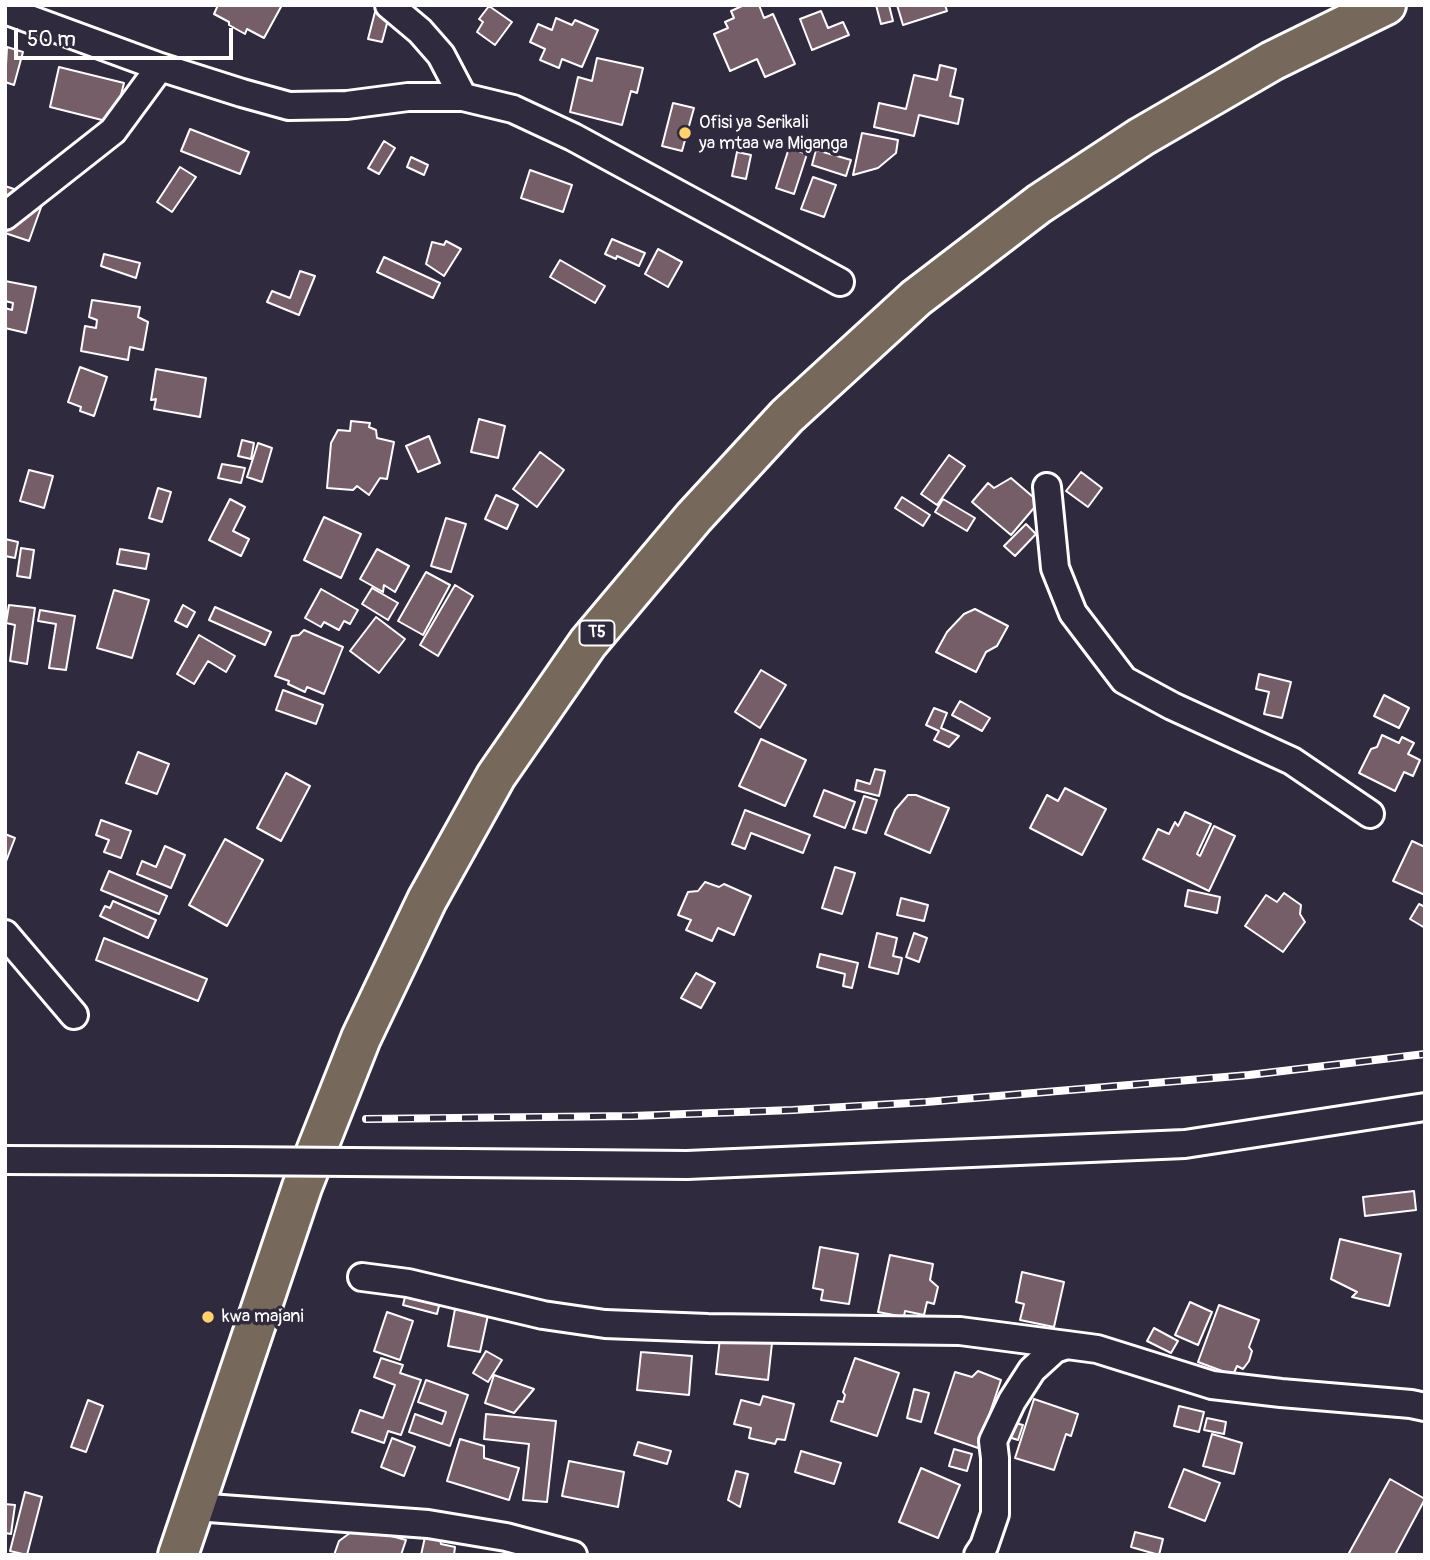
<!DOCTYPE html>
<html>
<head>
<meta charset="utf-8">
<style>
  body { margin:0 }
  #map { position:relative; width:1430px; height:1560px; overflow:hidden; background:#2f2a3d; font-family:Pangolin,sans-serif }
  canvas { display:block }
  .frame { position:absolute; inset:0; border:7px solid #fff; pointer-events:none }
  .scale { position:absolute; left:14px; top:28px; width:219px; height:32px; box-sizing:border-box; border:4px solid #fff; border-top:0; padding-left:9px; font-size:21px; line-height:24px; white-space:nowrap; color:#fff; -webkit-text-stroke:5px #2f2a3d; paint-order:stroke }
</style>
</head>
<body>
<div id="map">
<canvas width="1430" height="1560"></canvas>
<div class="frame"></div>
<div class="scale">50 m</div>
</div>
<script>
const ctx = document.querySelector('canvas').getContext('2d');
ctx.lineJoin = 'round';
function paint(path, color) { ctx.fillStyle = color; ctx.fill(path, 'evenodd'); }
const shape = rows => new Path2D(rows.map(r => 'M' + r).join(''));
function stroke(path, color, width, dash) { ctx.strokeStyle = color; ctx.lineWidth = width; ctx.lineCap = dash ? 'butt' : 'round'; ctx.setLineDash(dash || []); ctx.stroke(path); }
function label(font, color, halo, rows, align = 'center') {
  ctx.font = font + ' Pangolin,sans-serif'; ctx.lineWidth = 7; ctx.setLineDash([]); ctx.textBaseline = 'middle'; ctx.strokeStyle = halo; ctx.fillStyle = color; for (const [text, x, y, turn = 0] of rows) {
    ctx.save(); ctx.translate(x, y); ctx.rotate((+turn || 0) * Math.PI / 180); ctx.textAlign = isNaN(turn) ? turn : align; if (halo) ctx.strokeText(text, 0, 0); ctx.fillText(text, 0, 0); ctx.restore();
  }
}
const building = shape([
  [218,5,282,5,264,38,247,29,245,34,229,25,229,22,214,14,218,5],
  [744,5,759,5,764,18,773,14,795,64,765,77,757,59,730,71,714,34,728,28,725,22,734,18,731,11,744,5],
  [876,5,889,5,893,21,881,24,876,5],
  [897,5,945,5,947,11,903,25,897,5],
  [489,6,512,22,495,45,477,32,483,22,479,19,489,6],
  [821,11,828,28,843,22,849,35,812,50,800,19,821,11],
  [375,12,389,16,382,42,368,39,375,12],
  [556,18,572,25,575,20,598,30,582,67,562,59,559,68,540,60,545,49,530,42,538,24,552,30,556,18],
  [7,47,23,52,14,85,5,82,7,47],
  [597,58,643,68,637,93,631,91,622,125,570,112,578,77,592,81,597,58],
  [940,65,956,69,950,96,963,99,958,124,919,115,914,136,874,127,879,103,906,109,914,75,937,80,940,65],
  [59,67,124,83,114,123,50,107,59,67],
  [673,103,694,108,682,151,662,146,673,103],
  [190,129,249,152,240,174,181,151,190,129],
  [862,133,898,140,896,153,878,168,853,175,862,133],
  [384,141,395,148,379,174,368,168,384,141],
  [789,148,807,154,794,194,776,188,789,148],
  [816,150,851,160,846,176,812,165,816,150],
  [737,152,751,155,746,179,732,176,737,152],
  [411,157,428,165,424,175,407,167,411,157],
  [180,167,196,177,172,212,157,202,180,167],
  [530,170,572,185,563,212,521,198,530,170],
  [813,177,836,185,824,217,801,209,813,177],
  [5,186,44,199,29,241,5,233,5,186],
  [612,239,645,253,639,266,617,256,616,259,605,254,612,239],
  [446,241,461,249,444,276,426,264,432,242,444,245,446,241],
  [658,249,682,262,668,287,645,274,658,249],
  [104,254,140,263,136,278,101,266,104,254],
  [384,257,440,283,433,298,377,272,384,257],
  [560,260,605,286,595,303,550,277,560,260],
  [300,271,315,276,299,315,267,302,272,291,290,298,300,271],
  [5,281,36,287,26,333,5,328,5,308,12,310,13,303,5,301,5,281],
  [92,300,140,307,138,317,148,322,143,350,130,347,128,360,81,351,85,326,96,328,97,320,89,317,92,300],
  [80,367,107,377,94,416,80,411,81,407,68,402,80,367],
  [156,369,206,378,200,417,154,409,156,399,151,400,156,369],
  [479,419,505,426,498,458,471,452,479,419],
  [351,421,370,423,369,427,376,430,377,438,394,442,387,479,380,478,369,495,357,486,353,490,327,488,331,443,338,430,350,431,351,421],
  [429,436,440,463,418,472,406,446,429,436],
  [242,440,254,443,251,459,238,456,242,440],
  [258,443,272,448,262,482,247,477,258,443],
  [540,452,564,470,537,507,513,489,540,452],
  [949,455,965,466,937,505,921,494,949,455],
  [222,464,245,468,241,483,218,478,222,464],
  [29,470,53,476,44,508,20,501,29,470],
  [1081,472,1102,488,1088,507,1066,491,1081,472],
  [1011,478,1039,502,1011,535,972,502,988,483,994,488,1011,478],
  [158,488,171,492,162,522,149,518,158,488],
  [496,495,518,505,507,529,485,519,496,495],
  [902,497,930,515,923,526,895,508,902,497],
  [230,499,245,507,233,531,249,539,241,556,209,540,230,499],
  [943,499,975,518,967,531,935,512,943,499],
  [324,517,361,534,341,578,304,560,324,517],
  [446,518,466,524,451,572,431,566,446,518],
  [1026,524,1036,534,1015,556,1004,546,1026,524],
  [5,539,18,542,15,558,5,556,5,539],
  [21,548,34,550,30,578,17,576,21,548],
  [120,549,149,554,146,569,117,564,120,549],
  [377,549,409,566,395,592,384,585,383,592,360,579,377,549],
  [426,572,450,585,423,635,398,621,426,572],
  [455,585,473,596,438,656,420,645,455,585],
  [372,588,398,603,388,620,362,604,372,588],
  [321,589,358,610,350,624,344,621,339,630,324,622,321,627,305,618,321,589],
  [114,590,149,600,132,658,97,648,114,590],
  [9,605,35,608,27,664,10,661,15,625,6,623,9,605],
  [183,605,195,612,187,627,175,621,183,605],
  [215,607,271,632,265,645,209,620,215,607],
  [975,609,1008,626,997,646,986,652,976,672,936,652,947,632,964,614,975,609],
  [40,610,75,616,66,670,49,668,56,624,38,621,40,610],
  [376,617,405,639,379,673,350,651,376,617],
  [304,630,343,647,324,694,307,687,305,692,288,684,289,681,275,676,292,636,299,635,304,630],
  [199,635,235,656,226,672,208,661,194,684,177,674,199,635],
  [761,670,786,685,760,728,735,712,761,670],
  [1259,674,1291,682,1282,718,1264,714,1269,692,1256,689,1259,674],
  [283,690,323,705,316,724,276,710,283,690],
  [1384,695,1409,708,1399,728,1374,716,1384,695],
  [960,701,990,718,982,731,952,715,960,701],
  [934,708,947,713,941,728,959,736,949,747,934,740,939,731,926,725,934,708],
  [1382,735,1399,743,1402,737,1414,743,1408,754,1420,760,1413,776,1404,772,1395,791,1359,773,1371,749,1377,747,1382,735],
  [761,739,806,760,785,806,739,786,761,739],
  [138,752,169,764,157,794,126,783,138,752],
  [875,769,885,771,879,796,855,790,857,780,870,784,875,769],
  [286,773,310,786,281,841,257,828,286,773],
  [1065,788,1106,809,1082,855,1030,828,1047,795,1058,801,1065,788],
  [824,790,855,802,845,828,814,816,824,790],
  [908,795,916,795,949,808,930,853,885,834,895,810,908,795],
  [864,796,877,800,866,833,853,829,864,796],
  [745,810,810,835,803,853,751,833,745,849,732,844,745,810],
  [1185,812,1211,824,1197,854,1200,856,1214,826,1235,836,1209,891,1143,859,1158,829,1169,834,1175,822,1178,826,1185,812],
  [101,820,131,831,121,858,104,852,109,840,96,835,101,820],
  [5,834,15,838,5,864,5,834],
  [225,839,263,860,227,926,189,905,225,839],
  [1412,841,1425,847,1425,895,1393,881,1412,841],
  [165,846,185,855,171,888,137,874,142,861,156,867,165,846],
  [835,867,855,873,842,914,822,908,835,867],
  [109,871,167,896,159,914,101,890,109,871],
  [705,882,719,887,724,884,751,896,734,935,718,928,712,941,686,930,691,920,678,915,688,892,698,891,705,882],
  [1188,890,1220,897,1217,913,1185,906,1188,890],
  [1284,893,1301,905,1300,914,1305,922,1283,952,1245,926,1266,895,1277,902,1284,893],
  [901,898,928,905,924,921,897,915,901,898],
  [113,901,156,920,148,938,100,916,105,906,110,908,113,901],
  [1419,904,1425,907,1425,928,1410,919,1419,904],
  [877,933,897,938,893,956,902,958,898,974,869,967,877,933],
  [914,933,927,938,919,962,906,957,914,933],
  [104,938,207,979,198,1001,96,960,104,938],
  [820,954,858,963,852,988,843,986,845,974,817,967,820,954],
  [696,973,715,983,701,1008,681,998,696,973],
  [1414,1191,1416,1210,1365,1216,1363,1197,1414,1191],
  [1340,1239,1401,1254,1389,1306,1352,1297,1357,1292,1331,1279,1340,1239],
  [820,1247,858,1254,849,1304,821,1300,823,1290,813,1288,820,1247],
  [890,1255,933,1264,930,1280,938,1287,934,1304,927,1302,924,1315,905,1311,904,1317,878,1312,890,1255],
  [1022,1272,1064,1282,1054,1327,1020,1320,1024,1304,1016,1302,1022,1272],
  [407,1289,441,1298,437,1314,403,1305,407,1289],
  [1190,1302,1212,1312,1198,1345,1175,1335,1190,1302],
  [1219,1305,1259,1320,1249,1347,1252,1351,1249,1361,1243,1369,1237,1366,1233,1375,1198,1362,1219,1305],
  [455,1309,488,1315,480,1352,448,1346,455,1309],
  [387,1312,413,1321,400,1360,374,1351,387,1312],
  [1154,1328,1178,1341,1171,1353,1147,1341,1154,1328],
  [720,1338,772,1343,768,1380,716,1374,720,1338],
  [486,1351,502,1360,488,1382,473,1373,486,1351],
  [641,1352,692,1356,689,1395,637,1390,641,1352],
  [381,1358,403,1365,400,1373,421,1380,401,1435,388,1431,384,1443,352,1432,360,1410,383,1418,395,1385,374,1377,381,1358],
  [855,1358,899,1373,877,1436,831,1421,838,1401,843,1402,845,1395,843,1392,855,1358],
  [978,1371,1001,1380,978,1448,935,1433,955,1372,972,1377,978,1371],
  [494,1375,534,1389,514,1413,485,1403,494,1375],
  [426,1380,468,1395,450,1446,409,1432,415,1414,442,1424,446,1412,418,1402,426,1380],
  [914,1389,929,1393,921,1422,907,1418,914,1389],
  [763,1396,794,1404,785,1440,777,1439,775,1444,749,1438,751,1428,734,1424,741,1400,760,1405,763,1396],
  [1034,1399,1078,1414,1071,1436,1066,1434,1054,1470,1015,1458,1034,1399],
  [88,1400,103,1406,86,1452,71,1447,88,1400],
  [1179,1406,1204,1412,1199,1432,1174,1426,1179,1406],
  [486,1414,556,1421,547,1502,523,1500,529,1444,484,1439,486,1414],
  [1207,1418,1226,1422,1224,1434,1204,1430,1207,1418],
  [1007,1421,1023,1425,1018,1440,1002,1435,1007,1421],
  [1212,1434,1242,1443,1234,1474,1203,1466,1212,1434],
  [392,1438,415,1447,404,1476,381,1467,392,1438],
  [460,1439,484,1446,484,1458,519,1468,509,1500,447,1481,460,1439],
  [638,1442,671,1451,667,1464,634,1455,638,1442],
  [954,1449,972,1454,967,1471,949,1466,954,1449],
  [801,1451,841,1463,834,1484,795,1472,801,1451],
  [569,1461,624,1472,618,1507,562,1496,569,1461],
  [921,1468,960,1485,938,1538,899,1522,921,1468],
  [1184,1469,1220,1483,1205,1521,1169,1507,1184,1469],
  [736,1471,748,1474,740,1507,728,1500,736,1471],
  [1390,1479,1425,1499,1395,1555,1352,1555,1349,1553,1390,1479],
  [25,1492,42,1497,27,1555,10,1551,25,1492],
  [5,1504,15,1505,11,1534,5,1533,5,1504],
  [358,1527,406,1540,401,1555,334,1555,339,1541,358,1527],
  [1135,1532,1163,1539,1159,1555,1131,1547,1135,1532],
  [439,1534,441,1544,455,1547,454,1555,421,1555,425,1537,439,1534]
]);
const minor = shape([
  [389,5,420,31,441,55,463,97],
  [5,10,160,67,242,93,289,106,347,105,408,97,463,97,513,109,573,137,840,282],
  [5,216,113,131,160,67],
  [1047,487,1055,568,1073,613,1124,680,1172,706,1292,761,1370,814],
  [5,934,74,1015],
  [5,1160,229,1161],
  [350,1162,687,1165,1185,1144,1425,1107],
  [362,1277,408,1283,543,1315,605,1324,708,1328,960,1331,1067,1345],
  [195,1507,428,1524,506,1537,573,1555],
  [978,1555,984,1546,995,1514,995,1458,993,1441,1012,1401,1032,1370,1055,1349,1067,1345,1097,1349,1212,1385,1281,1393,1411,1404,1425,1407]
]);
const trunk = shape([
  [178,1555,302,1187,361,1038,427,900,496,776,588,643,694,517,787,416,916,298,1039,204,1141,137,1272,61,1386,5]
]);
const rail = shape([
  [366,1119,632,1116,793,1110,926,1102,1249,1075,1425,1054]
]);
const minorBridge = shape([
  [229,1161,350,1162]
]);
const markers = [
  [685,133,7,"#ffd166"],
  [208,1317,7,"#ffd166"]
];
const shields = [
  [597,633,35]
];
const shieldNames = [
  ["T5",597,633]
];
const poiNames = [
  ["Ofisi ya Serikali",699,123],
  ["ya mtaa wa Miganga",699,144],
  ["kwa majani",222,1317]
];
paint(building, '#765e69');
stroke(building, '#fff', 2);
stroke(minor, '#fff', 32);
stroke(trunk, '#fff', 44);
stroke(minor, '#2f2a3d', 26);
stroke(trunk, '#76695c', 38);
stroke(rail, '#fff', 8);
stroke(rail, '#2f2a3d', 5, [16]);
stroke(minorBridge, '#fff', 32, []);
stroke(minorBridge, '#2f2a3d', 26);
for (const [x, y, r, color] of markers) { const dot = new Path2D(); dot.arc(x, y, r, 0, 2 * Math.PI); ctx.fillStyle = color; ctx.fill(dot); stroke(dot, '#2f2a3d', 2.5); }
for (const [x, y, w] of shields) { const box = new Path2D(); box.roundRect(x - w / 2, y - 12.5, w, 25, 5); ctx.fillStyle = '#2f2a3d'; ctx.fill(box); stroke(box, '#fff', 2); }
label('bold 16px', '#fff', null, shieldNames);
label('18px', '#fff', '#2f2a3d', poiNames, 'left');
</script>
</body>
</html>
